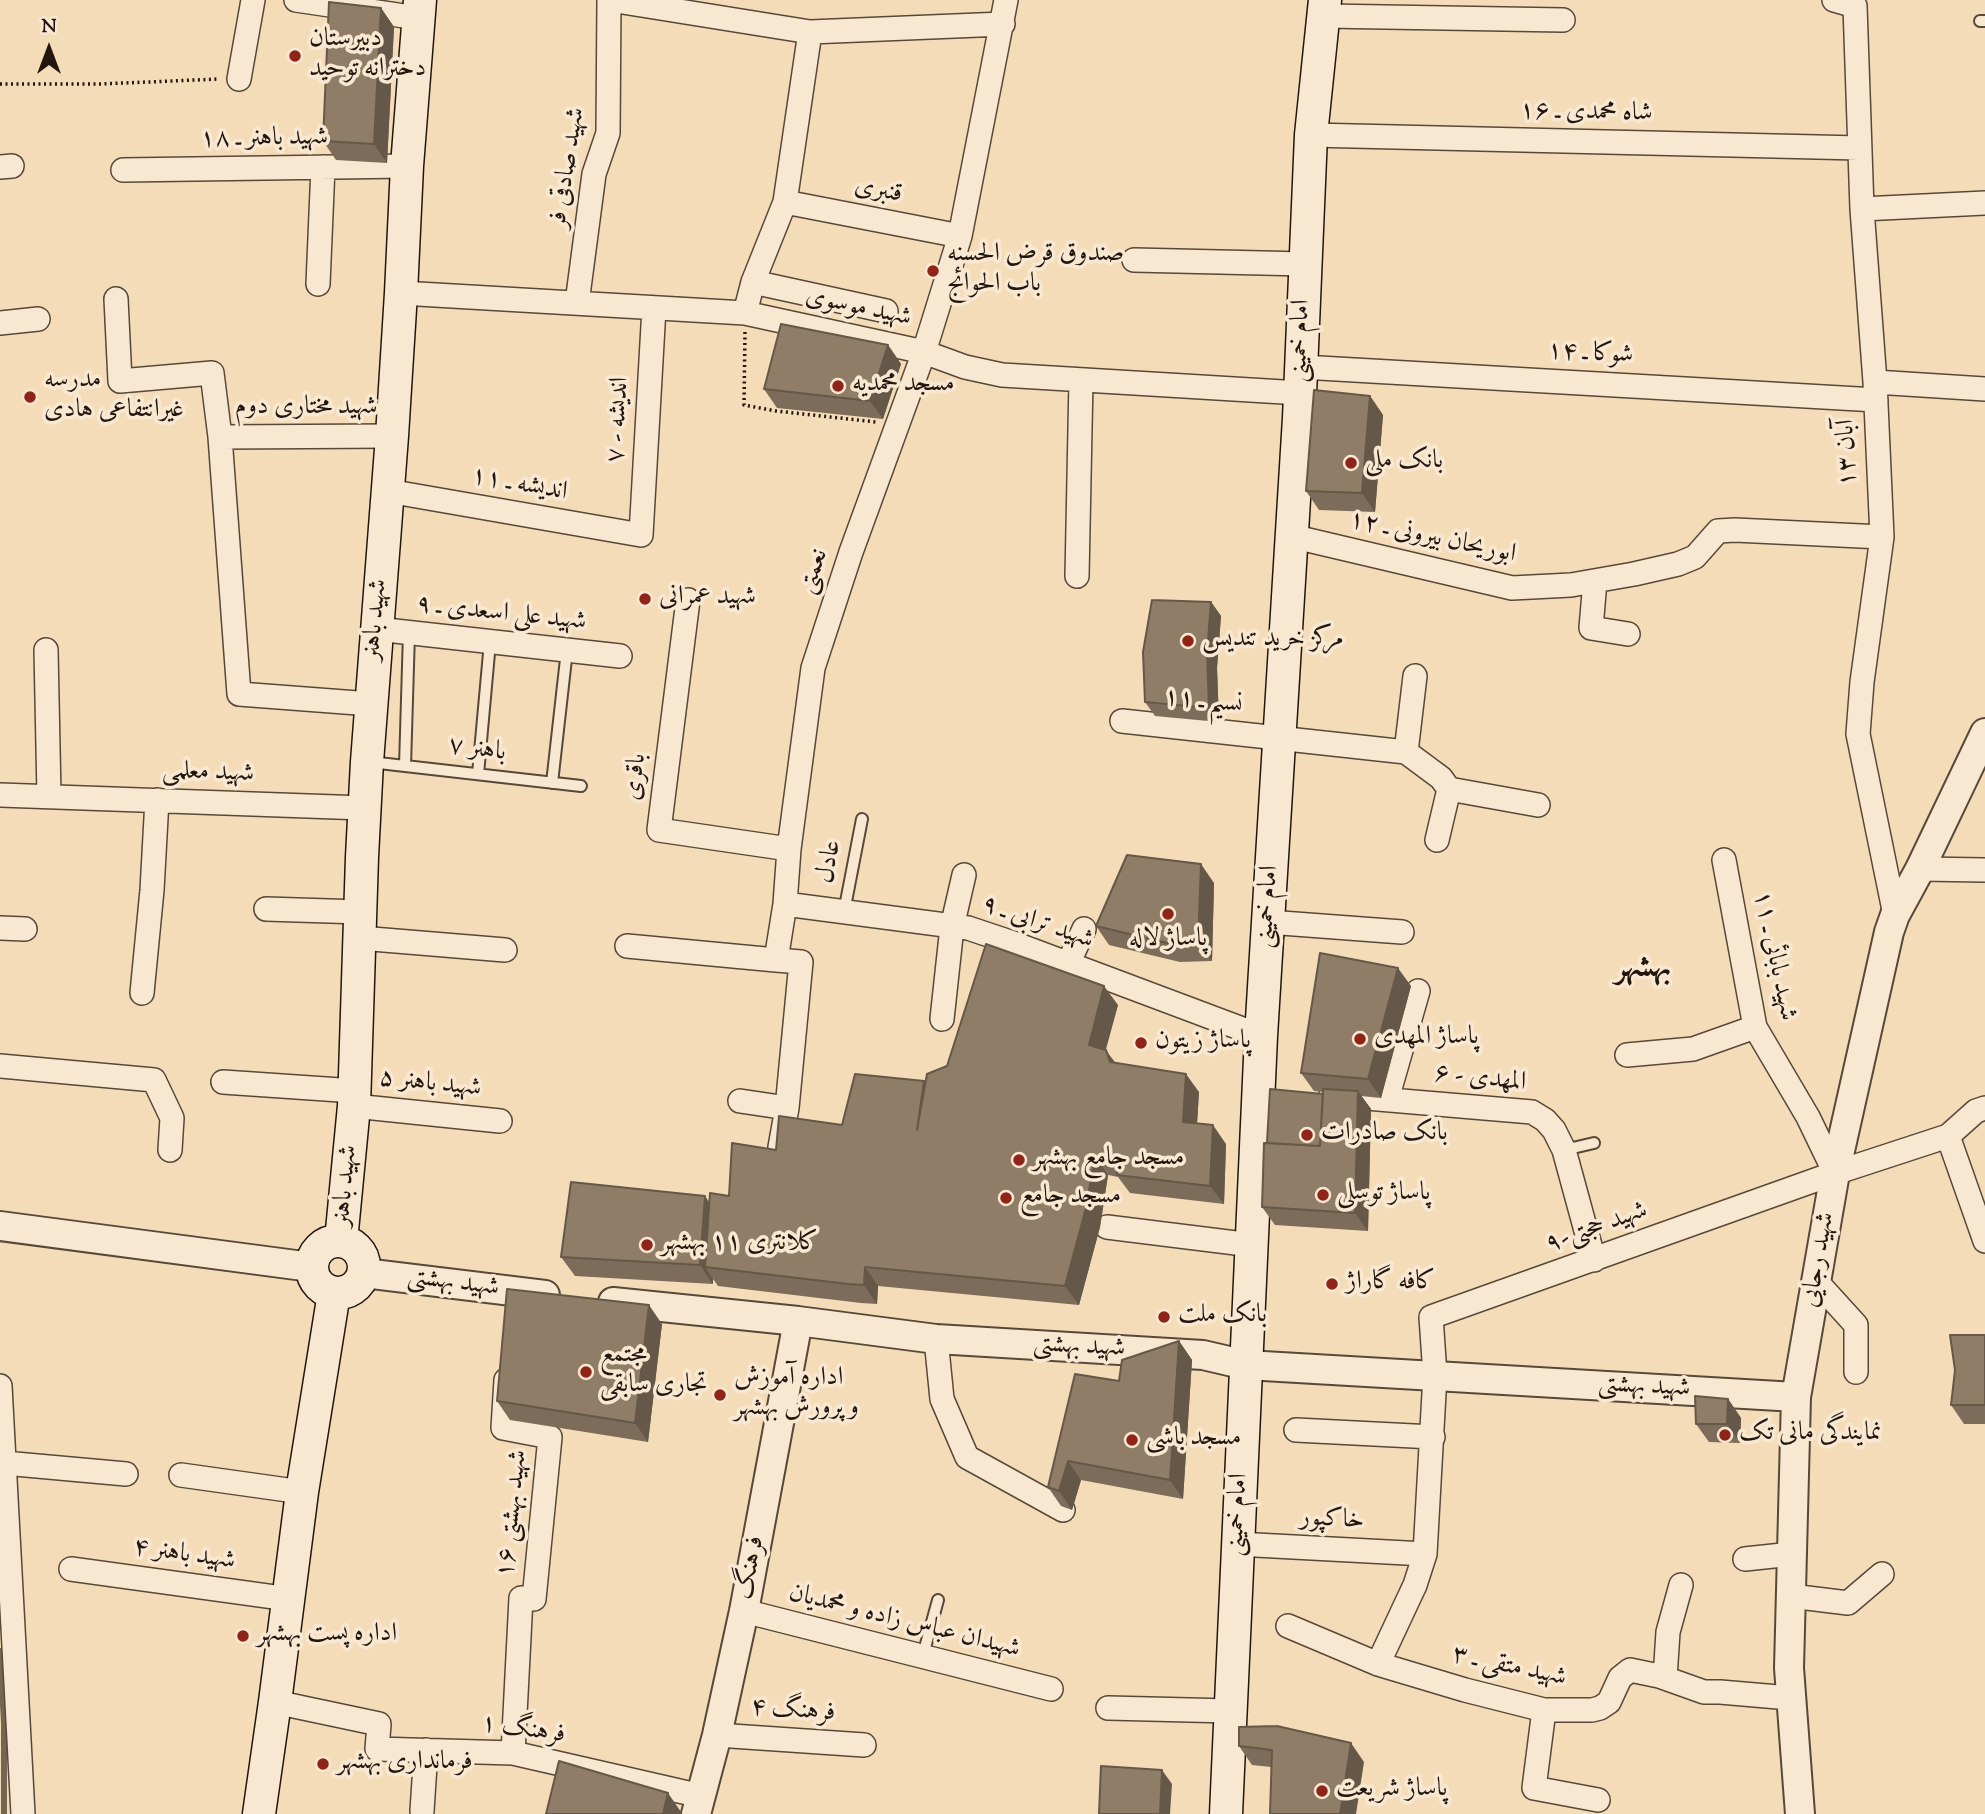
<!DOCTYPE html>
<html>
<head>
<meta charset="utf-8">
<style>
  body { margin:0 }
  #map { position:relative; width:1985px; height:1814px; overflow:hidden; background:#f5dcb9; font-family:"Sorts Mill Goudy",serif }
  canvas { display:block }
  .north { position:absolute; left:14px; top:14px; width:70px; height:70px; -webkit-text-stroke:5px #f8e8d2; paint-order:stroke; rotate:0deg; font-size:19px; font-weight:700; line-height:28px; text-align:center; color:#22160e }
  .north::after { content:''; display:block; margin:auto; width:24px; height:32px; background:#22160e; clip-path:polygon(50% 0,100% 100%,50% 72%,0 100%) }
</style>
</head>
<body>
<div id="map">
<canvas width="1985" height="1814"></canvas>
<div class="north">N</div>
</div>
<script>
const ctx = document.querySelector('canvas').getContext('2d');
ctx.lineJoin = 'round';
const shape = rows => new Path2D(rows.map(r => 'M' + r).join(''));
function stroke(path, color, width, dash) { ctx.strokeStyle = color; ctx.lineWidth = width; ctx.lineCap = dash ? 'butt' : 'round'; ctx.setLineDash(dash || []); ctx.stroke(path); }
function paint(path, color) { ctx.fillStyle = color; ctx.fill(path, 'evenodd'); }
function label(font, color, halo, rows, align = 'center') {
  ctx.font = font + ' "Sorts Mill Goudy",Amiri,serif'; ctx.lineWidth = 7; ctx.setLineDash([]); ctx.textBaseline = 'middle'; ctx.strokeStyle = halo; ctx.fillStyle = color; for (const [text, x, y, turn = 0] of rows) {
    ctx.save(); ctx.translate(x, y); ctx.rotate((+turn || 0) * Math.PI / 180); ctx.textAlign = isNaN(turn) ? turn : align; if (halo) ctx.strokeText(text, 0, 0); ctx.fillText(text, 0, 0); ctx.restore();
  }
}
const stream = shape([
  [0,1651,4,1723,4,1814]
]);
const path = shape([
  [0,84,100,84,219,79],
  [745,332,744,405,776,411,876,422]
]);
const service = shape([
  [1980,21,1985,21],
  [370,762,581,786],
  [405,766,409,633],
  [478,774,490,642],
  [552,783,567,650],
  [844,912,862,819],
  [1564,1150,1594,1143],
  [923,1655,938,1600]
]);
const minor = shape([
  [296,0,418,18],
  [610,0,810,32,1003,24],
  [1834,0,1855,6,1862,209,1875,382,1882,537,1862,682,1858,734,1895,915],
  [1325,16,1563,20],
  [239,79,253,0],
  [1311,135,1859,148],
  [0,167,12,166],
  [123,170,407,166],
  [785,202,960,236],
  [1862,209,1985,203],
  [1134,260,1305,264],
  [753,282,886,311],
  [318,284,323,167],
  [401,293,745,313,924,352,965,367,1002,375,1300,393],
  [116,299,120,381,212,373,220,437,239,694,371,704],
  [577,303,594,174,608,133,609,0],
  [745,313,753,282,785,202,810,32],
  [0,323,38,319],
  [1302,367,1876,400],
  [1875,382,1985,389],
  [220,437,392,436],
  [388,491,641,535,654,308],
  [1291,536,1512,588,1571,585,1634,574,1678,564,1695,557,1718,531,1735,530,1882,537],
  [1077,576,1081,380],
  [1595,581,1591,628,1628,634],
  [688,600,659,830,789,849],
  [377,629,620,656],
  [46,650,49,796],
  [1122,721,1406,752,1441,778,1449,789,1538,805],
  [1406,752,1415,676],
  [0,795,364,808],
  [1437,840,1449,789],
  [1724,860,1755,1027,1808,1117,1835,1173],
  [1920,869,1985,870],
  [785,904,968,928,1013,943,1261,1036],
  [266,909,361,912],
  [1268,922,1402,932],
  [0,928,25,929],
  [360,938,505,950],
  [627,946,776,960],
  [1068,964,1084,929],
  [142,993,152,890,157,800],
  [942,1019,952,927,964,875],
  [1627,1055,1693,1049,1755,1027],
  [0,1066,154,1080,172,1118,170,1150],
  [223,1082,355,1091],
  [1331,1095,1532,1112,1545,1120,1554,1130,1564,1150,1594,1260],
  [1387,1099,1418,991],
  [740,1101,787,1108],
  [354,1106,500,1121],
  [1948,1136,1976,1111,1985,1108],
  [780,1147,787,1108,801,962,776,960,785,904,789,849,813,668,851,552,924,352,960,236,1006,0],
  [1107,1227,1252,1245],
  [1816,1281,1856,1325,1856,1372],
  [936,1339,942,1399,967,1457,1063,1510],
  [506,1380,503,1428,550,1437,534,1599,521,1598,513,1753],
  [0,1386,23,1814],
  [1296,1430,1433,1437],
  [4,1463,126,1474],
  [181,1475,302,1492],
  [1237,1544,1425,1554],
  [1745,1559,1792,1554],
  [71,1569,289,1599],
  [1791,1596,1848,1603,1882,1574],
  [744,1611,1051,1689],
  [1288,1626,1378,1664,1465,1690,1544,1710,1592,1710,1600,1708,1609,1702,1620,1678,1630,1670,1659,1676,1704,1692,1720,1692,1790,1698],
  [1378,1664,1415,1585,1425,1554,1435,1375,1431,1317,1835,1173,1948,1136,1985,1241],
  [1665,1678,1668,1632,1681,1585],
  [275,1702,379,1724,377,1749,513,1753,701,1796],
  [1108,1708,1230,1711],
  [1544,1710,1534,1788,1598,1800],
  [717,1735,864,1745],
  [422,1811,426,1750]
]);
const tertiary = shape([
  [0,1226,311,1267],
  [364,1273,545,1295],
  [613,1302,798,1321,936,1339,1203,1355,1246,1365,1796,1397],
  [696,1814,717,1735,744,1611,798,1321],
  [1800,1814,1789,1668,1796,1397,1835,1173,1889,932,1895,915,1920,869,1985,733]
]);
const secondary = shape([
  '312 1267a26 26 0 1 1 52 0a26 26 0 1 1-52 0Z',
  [341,1241,354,1106,362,857,367,762,392,436,401,293,407,166,420,0],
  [259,1814,275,1702,302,1492,334,1293],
  [1226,1814,1261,1036,1299,418,1311,135,1325,0]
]);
const wall = shape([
  [381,8,394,27,387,163,336,160,323,141],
  [888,345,901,364,883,419,777,408,764,389],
  [1370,396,1383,415,1375,512,1319,510,1306,491],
  [1211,602,1221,616,1217,668,1219,722,1155,716,1145,702],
  [1214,883,1212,961,1180,962,1109,945,1096,926],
  [1411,986,1381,1098,1361,1096,1371,1109,1368,1231,1275,1225,1262,1207,1267,1143,1323,1094,1323,1092,1314,1091,1301,1073],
  [1118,1005,1105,1050,1115,1062,1199,1092,1197,1123,1226,1144,1224,1204,1130,1193,1118,1177,1108,1175,1100,1227,1079,1305,878,1286,877,1304,861,1303,718,1286,713,1279,713,1284,575,1276,561,1257,729,1196,776,1150,842,1125,924,1081,925,1084],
  [662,1324,648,1442,510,1420,497,1401],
  [1985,1335,1985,1424,1964,1424,1951,1405],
  [1179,1341,1192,1360,1183,1499,1081,1480,1072,1510,1061,1506,1048,1487,1119,1381],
  [1728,1399,1741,1418,1740,1443,1709,1442,1696,1424],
  [1239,1727,1364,1762,1271,1767,1252,1765,1239,1746]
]);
const shadedWall = shape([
  [381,8,394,27,387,163,374,144],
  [888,345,901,364,883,419,870,401],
  [1370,396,1383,415,1375,512,1362,493],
  [1211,602,1221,616,1217,668,1219,722,1209,708,1207,653],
  [1201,864,1214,883,1212,961,1198,942],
  [1398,968,1411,986,1381,1098,1368,1079],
  [1104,986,1118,1005,1102,1064,1089,1045],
  [1106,1050,1119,1069,1110,1062],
  [1186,1074,1199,1092,1196,1141,1183,1122],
  [1358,1091,1371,1109,1368,1231,1355,1213],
  [1213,1125,1226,1144,1224,1204,1210,1186],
  [1095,1156,1108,1175,1100,1227,1079,1305,1065,1286],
  [705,1196,718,1215,705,1267,713,1279,713,1284,700,1265],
  [865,1267,878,1286,877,1304,864,1285],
  [649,1305,662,1324,648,1442,635,1423],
  [1179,1341,1192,1360,1183,1499,1170,1480],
  [1728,1399,1741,1418,1740,1443,1727,1424],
  [1068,1461,1081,1480,1072,1510,1059,1491],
  [1351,1743,1364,1762,1356,1814,1340,1814],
  [1162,1770,1172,1784,1170,1814,1160,1814],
  [668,1793,681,1812,681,1814,663,1814]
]);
const building = shape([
  [329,2,381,8,374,144,323,141,329,2],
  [781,324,888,345,870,401,764,389,781,324],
  [1314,390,1370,396,1362,493,1306,491,1314,390],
  [1152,600,1211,602,1207,653,1209,708,1145,702,1143,652,1152,600],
  [1127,855,1201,864,1198,942,1167,943,1096,926,1127,855],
  [986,944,1104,986,1089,1045,1106,1050,1110,1062,1186,1074,1183,1122,1213,1125,1210,1186,1117,1175,1116,1160,1095,1156,1086,1208,1065,1286,865,1267,864,1285,848,1284,705,1267,710,1193,729,1196,732,1143,776,1150,779,1116,842,1125,855,1074,924,1081,917,1130,927,1074,947,1066,986,944],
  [1320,953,1398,968,1368,1079,1301,1073,1320,953],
  [1270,1089,1323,1094,1320,1146,1267,1143,1270,1089],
  [1323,1089,1358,1091,1355,1213,1262,1207,1264,1143,1320,1146,1323,1089],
  [571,1182,705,1196,700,1265,561,1257,571,1182],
  [507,1289,649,1305,635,1423,497,1401,507,1289],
  [1950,1335,1985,1335,1985,1405,1951,1405,1955,1370,1950,1335],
  [1179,1341,1170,1480,1068,1461,1059,1491,1048,1487,1075,1374,1119,1381,1122,1360,1179,1341],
  [1695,1396,1728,1399,1727,1424,1696,1424,1695,1396],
  [1277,1726,1351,1743,1340,1814,1270,1814,1272,1750,1239,1746,1239,1727,1277,1726],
  [559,1761,668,1793,663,1814,546,1814,559,1761],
  [1101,1766,1162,1770,1160,1814,1099,1814,1101,1766]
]);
const markers = [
  [295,56,7,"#8f2418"],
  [933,271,7,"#8f2418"],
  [838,386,7,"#8f2418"],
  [30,397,7,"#8f2418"],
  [1351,463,7,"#8f2418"],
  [645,599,7,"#8f2418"],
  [1188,641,7,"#8f2418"],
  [1168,914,7,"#8f2418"],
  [1360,1039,7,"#8f2418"],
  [1141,1043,7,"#8f2418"],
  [1307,1135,7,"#8f2418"],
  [1019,1160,7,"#8f2418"],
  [1323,1195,7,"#8f2418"],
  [1006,1198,7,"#8f2418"],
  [647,1245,7,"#8f2418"],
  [1332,1284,7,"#8f2418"],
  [1164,1317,7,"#8f2418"],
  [586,1372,7,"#8f2418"],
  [720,1395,7,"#8f2418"],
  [1725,1435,7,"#8f2418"],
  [1132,1440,7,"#8f2418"],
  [243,1636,7,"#8f2418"],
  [323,1764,7,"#8f2418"],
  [1322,1791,7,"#8f2418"]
];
const poiNames = [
  ["دبیرستان",309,41],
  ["دخترانه توحید",309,71],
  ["صندوق قرض الحسنه",947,256],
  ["باب الحوائج",947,286],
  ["مدرسه",44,382],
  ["غیرانتفاعی هادی",44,412],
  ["مسجد محمدیه",852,386],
  ["بانک ملی",1365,463],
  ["شهید عمرانی",659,599],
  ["مرکز خرید تندیس",1202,641],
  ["پاساژ لاله",1168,941,"center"],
  ["پاساژ المهدی",1374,1039],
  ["پاساژ زیتون",1155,1043],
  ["بانک صادرات",1321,1135],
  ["مسجد جامع بهشهر",1033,1160],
  ["پاساژ توسلی",1337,1195],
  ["مسجد جامع",1020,1198],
  ["کلانتری ۱۱ بهشهر",661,1245],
  ["کافه گاراژ",1346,1284],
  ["بانک ملت",1178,1317],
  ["مجتمع",600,1357],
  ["تجاری سابقی",600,1387],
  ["اداره آموزش",734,1380],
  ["و پرورش بهشهر",734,1410],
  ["نمایندگی مانی تک",1739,1435],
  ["مسجد باشی",1146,1440],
  ["اداره پست بهشهر",257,1636],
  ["فرمانداری بهشهر",337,1764],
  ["پاساژ شریعت",1336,1791]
];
const streetNames = [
  ["شاه محمدی ـ ۱۶",1586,114,1],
  ["شهید باهنر ـ ۱۸",264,140,-1],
  ["شهید صادقی فر",569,168,-81],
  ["قنبری",878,192,11],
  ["شهید موسوی",858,309,12],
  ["امام خمینی",1302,341,-88],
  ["شوکا ـ ۱۴",1590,355,3],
  ["شهید مختاری دوم",306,409],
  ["اندیشه - ۷",620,420,-87],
  ["۱۳ آبان",1849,453,-92],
  ["اندیشه ـ ۱۱",519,486,10],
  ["ابوریحان بیرونی ـ ۱۲",1432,539,12],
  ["نعمتی",815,572,-71],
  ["شهید علی اسعدی ـ ۹",501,615,6],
  ["شهید باهنر",377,620,-85],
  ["نسیم ـ ۱۱",1203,703,6],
  ["باهنر ۷",477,751,7],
  ["شهید معلمی",208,774,2],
  ["باقری",637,777,-83],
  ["عادل",831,862,-79],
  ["امام خمینی",1269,907,-86],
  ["شهید ترابی ـ ۹",1037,924,19],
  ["شهید بابائی ـ ۱۱",1773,956,78],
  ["المهدی - ۶",1480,1080,6],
  ["شهید باهنر ۵",430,1085,6],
  ["شهید باهنر",347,1186,-85],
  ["شهید حجتی-۹",1597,1229,-20],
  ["شهید رجایی",1820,1260,-80],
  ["شهید بهشتی",453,1284,7],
  ["شهید بهشتی",1079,1348,3],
  ["شهید بهشتی",1644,1388,3],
  ["شهید بهشتی ۱۶",514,1514,-84],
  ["امام خمینی",1239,1515,-87],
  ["خاکپور",1332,1521,3],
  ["شهید باهنر ۴",184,1556,8],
  ["فرهنگ",752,1568,-79],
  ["شهیدان عباس زاده و محمدیان",904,1623,14],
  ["شهید متقی ـ ۳",1509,1668,12],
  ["فرهنگ ۴",793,1712,4],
  ["فرهنگ ۱",523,1731,8]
];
const districtNames = [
  ["بهشهر",1643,970]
];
stroke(stream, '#756552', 6);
stroke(service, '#574839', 14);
stroke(minor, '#574839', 26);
stroke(tertiary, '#574839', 32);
stroke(secondary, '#22160e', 35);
stroke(path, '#22160e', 3.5, [2, 3.5]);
stroke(service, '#f8e8d2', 10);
stroke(minor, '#f8e8d2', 23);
stroke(tertiary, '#f8e8d2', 28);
stroke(secondary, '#f8e8d2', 32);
paint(wall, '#7c6c59');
paint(shadedWall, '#655848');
paint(building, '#907d67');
stroke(building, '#655848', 2);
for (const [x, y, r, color] of markers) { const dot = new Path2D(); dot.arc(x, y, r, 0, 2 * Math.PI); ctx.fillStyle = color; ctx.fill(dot); stroke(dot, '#f8e8d2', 2.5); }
label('26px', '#22160e', '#f8e8d2', poiNames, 'left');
label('26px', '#22160e', '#f8e8d2', streetNames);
label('bold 33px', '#22160e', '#f8e8d2', districtNames);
</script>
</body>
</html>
